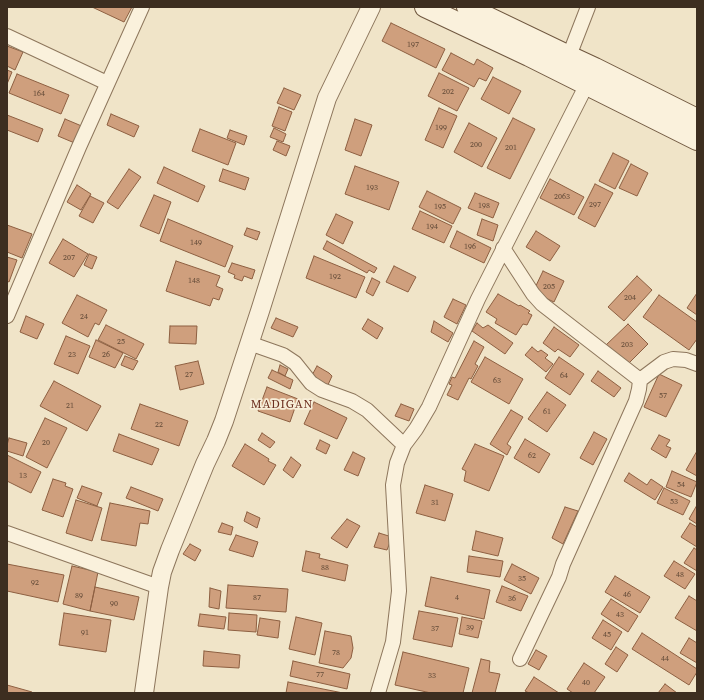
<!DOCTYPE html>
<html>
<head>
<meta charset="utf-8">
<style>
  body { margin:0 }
  #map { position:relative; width:704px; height:700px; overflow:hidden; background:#f0e4c8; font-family:"Source Serif 4",serif }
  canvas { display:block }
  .frame { position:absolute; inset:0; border:8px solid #3d2e20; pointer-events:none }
</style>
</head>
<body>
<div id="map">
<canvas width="704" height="700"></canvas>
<div class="frame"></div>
</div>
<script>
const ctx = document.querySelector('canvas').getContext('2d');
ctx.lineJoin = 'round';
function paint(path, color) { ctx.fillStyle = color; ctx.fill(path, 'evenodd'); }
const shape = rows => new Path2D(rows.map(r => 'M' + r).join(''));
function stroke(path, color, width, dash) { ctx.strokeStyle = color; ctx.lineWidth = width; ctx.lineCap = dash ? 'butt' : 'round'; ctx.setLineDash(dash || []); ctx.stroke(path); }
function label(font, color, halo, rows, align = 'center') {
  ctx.font = font + ' "Source Serif 4",serif'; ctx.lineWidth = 3.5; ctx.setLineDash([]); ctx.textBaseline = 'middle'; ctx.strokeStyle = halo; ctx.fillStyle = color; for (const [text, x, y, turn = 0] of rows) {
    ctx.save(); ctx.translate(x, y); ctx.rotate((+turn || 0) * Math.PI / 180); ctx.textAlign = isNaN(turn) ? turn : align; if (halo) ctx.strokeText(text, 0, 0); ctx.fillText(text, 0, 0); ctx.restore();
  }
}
const building = shape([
  [92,7,132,7,124,22,92,7],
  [391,23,445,49,436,68,382,41,391,23],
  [7,46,23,52,15,70,7,66,7,46],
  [451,53,474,65,477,59,493,68,486,81,479,78,474,87,442,70,451,53],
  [7,70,12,72,7,84,7,70],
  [439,73,469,88,457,111,428,96,439,73],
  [17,74,69,95,61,114,9,93,17,74],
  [493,77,521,91,509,114,481,99,493,77],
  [284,88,301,95,294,110,277,103,284,88],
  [279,107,292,112,285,131,272,126,279,107],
  [439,108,457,116,443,148,425,140,439,108],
  [111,114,139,126,134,137,107,125,111,114],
  [7,115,43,129,38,142,7,130,7,115],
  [513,118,535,129,510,179,487,168,513,118],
  [65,119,84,127,77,144,58,136,65,119],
  [355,119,372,125,361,156,345,150,355,119],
  [469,123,497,138,482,167,454,152,469,123],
  [274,128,286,134,283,142,270,137,274,128],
  [200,129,236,143,228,165,192,151,200,129],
  [230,130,247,136,244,145,227,138,230,130],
  [277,141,290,146,286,156,273,150,277,141],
  [613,153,629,161,615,189,599,181,613,153],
  [631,164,648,173,637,196,619,188,631,164],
  [355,166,399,182,389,210,345,194,355,166],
  [164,167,205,186,198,202,157,183,164,167],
  [129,169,141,177,118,209,107,202,129,169],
  [223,169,249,178,245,190,219,181,223,169],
  [550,179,584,197,574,215,540,198,550,179],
  [595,184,613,193,595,227,578,218,595,184],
  [77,185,91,194,81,210,67,202,77,185],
  [427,191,461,208,453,224,419,207,427,191],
  [475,193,499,203,493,218,468,208,475,193],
  [154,195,171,202,159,234,140,226,154,195],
  [90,196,104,203,93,223,79,216,90,196],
  [420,211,452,226,444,243,412,229,420,211],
  [336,214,353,222,343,244,326,235,336,214],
  [168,219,233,246,225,267,160,241,168,219],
  [482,219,498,225,493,241,477,235,482,219],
  [7,225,32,234,22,258,7,252,7,225],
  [247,228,260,232,257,240,244,235,247,228],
  [457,231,491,248,484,263,450,247,457,231],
  [536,231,560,246,550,261,526,247,536,231],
  [63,239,88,254,74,277,49,263,63,239],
  [327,241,377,268,374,273,369,270,367,273,323,249,327,241],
  [89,254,97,257,92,269,84,265,89,254],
  [314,256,365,277,356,298,306,278,314,256],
  [7,257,17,260,9,282,7,281,7,257],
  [176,261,220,276,216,286,223,289,219,300,213,298,210,306,166,291,176,261],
  [232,263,255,270,252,279,244,276,242,281,234,278,235,275,228,272,232,263],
  [394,266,416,277,408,292,386,282,394,266],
  [543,271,564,281,554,302,533,292,543,271],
  [637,276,652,290,624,321,608,307,637,276],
  [372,278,380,282,373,296,366,292,372,278],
  [697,293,697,315,687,308,697,293],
  [498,294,519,306,520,305,530,311,528,313,532,315,527,325,523,324,516,335,495,323,497,319,486,312,498,294],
  [77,295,107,310,99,325,95,323,88,337,62,323,77,295],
  [659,295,697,322,697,339,689,350,643,317,659,295],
  [453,299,466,305,457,324,444,317,453,299],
  [26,316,44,324,37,339,20,332,26,316],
  [276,318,298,327,293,337,271,328,276,318],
  [368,319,383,328,377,339,362,329,368,319],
  [434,321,453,333,448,342,431,332,434,321],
  [477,323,483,328,488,325,513,343,505,354,472,331,477,323],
  [628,324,648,344,626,366,606,345,628,324],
  [106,325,144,344,136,359,98,340,106,325],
  [170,326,197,326,196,344,169,343,170,326],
  [554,327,579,345,570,357,558,349,555,352,543,343,554,327],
  [66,336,90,346,78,374,54,364,66,336],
  [96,340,123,353,115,368,89,357,96,340],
  [474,341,484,347,475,364,478,366,471,379,469,378,458,400,447,395,452,385,449,384,452,377,455,378,474,341],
  [532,347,538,352,541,350,548,355,545,358,553,364,546,372,525,355,532,347],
  [125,356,138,361,133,370,121,365,125,356],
  [485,357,523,379,509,404,471,382,485,357],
  [559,357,584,374,570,395,545,378,559,357],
  [198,361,204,384,180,390,175,366,198,361],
  [280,365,288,369,285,376,278,372,280,365],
  [317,366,329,373,332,376,327,387,310,379,317,366],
  [272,370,293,380,290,389,268,378,272,370],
  [598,371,621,388,614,397,591,381,598,371],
  [659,374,682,385,666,417,644,407,659,374],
  [54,381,101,406,87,431,40,406,54,381],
  [267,387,298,399,290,422,258,411,267,387],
  [547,392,566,405,547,432,528,419,547,392],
  [314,402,347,418,337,439,304,424,314,402],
  [140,404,188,421,179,446,131,429,140,404],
  [401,404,414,409,409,421,395,416,401,404],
  [511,410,523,417,507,444,511,447,507,455,490,444,511,410],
  [45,418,67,428,47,468,26,457,45,418],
  [594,432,607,439,593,465,580,458,594,432],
  [262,433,275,442,270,448,258,440,262,433],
  [119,434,159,449,152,465,113,451,119,434],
  [659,435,670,440,666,446,671,448,666,458,651,449,659,435],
  [9,438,27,443,23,456,7,451,7,445,9,438],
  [525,439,550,454,539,473,514,458,525,439],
  [320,440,330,445,326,454,316,449,320,440],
  [245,444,269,459,268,461,276,465,264,485,232,466,245,444],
  [475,444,504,456,489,491,464,481,466,471,462,469,475,444],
  [697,451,697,476,686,470,697,451],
  [353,452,365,458,358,476,344,470,353,452],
  [7,455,41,472,31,493,7,481,7,455],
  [291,457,301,465,293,478,283,470,291,457],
  [672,471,697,482,691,497,666,487,672,471],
  [629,473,647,485,651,479,663,487,655,500,624,481,629,473],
  [53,479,66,483,65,486,73,489,63,517,42,510,53,479],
  [425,485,453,494,445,521,416,513,425,485],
  [82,486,102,493,97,506,77,498,82,486],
  [131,487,163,499,158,511,126,498,131,487],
  [664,488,690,501,683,515,657,503,664,488],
  [76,500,102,508,92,541,66,533,76,500],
  [110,503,150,511,148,524,140,523,136,546,101,540,110,503],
  [697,505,697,524,689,519,697,505],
  [565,507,578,511,563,544,552,538,565,507],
  [247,512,260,518,257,528,244,521,247,512],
  [347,519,360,526,347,548,331,538,347,519],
  [222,523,233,527,231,535,218,532,222,523],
  [690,523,697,527,697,547,681,537,690,523],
  [476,531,503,538,498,556,472,550,476,531],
  [379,533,392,537,387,550,374,547,379,533],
  [236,535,258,542,253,557,229,550,236,535],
  [190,544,201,550,195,561,183,554,190,544],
  [694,548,697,550,697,571,684,563,694,548],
  [306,551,320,554,319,558,348,565,345,581,302,571,306,551],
  [469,556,503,561,500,577,467,572,469,556],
  [674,561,695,574,685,589,664,576,674,561],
  [7,564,64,575,58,602,7,591,7,564],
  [512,564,539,578,531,594,504,580,512,564],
  [72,566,98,572,90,611,63,604,72,566],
  [615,576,650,597,640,613,605,592,615,576],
  [431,577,490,590,484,619,425,606,431,577],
  [228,585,288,589,286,612,226,608,228,585],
  [502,586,528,596,521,611,496,602,502,586],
  [95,587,139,597,134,620,90,611,95,587],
  [210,588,221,591,219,609,209,607,210,588],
  [689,596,697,601,697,631,675,618,689,596],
  [611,599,638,616,628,632,601,614,611,599],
  [419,611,458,618,452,647,413,639,419,611],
  [64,613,111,620,106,652,59,645,64,613],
  [229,613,257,615,256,632,228,630,229,613],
  [200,614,226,617,224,629,198,626,200,614],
  [296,617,322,623,315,655,289,649,296,617],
  [462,617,482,621,478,638,459,634,462,617],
  [260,618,280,621,278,638,257,635,260,618],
  [603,620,622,632,611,650,592,638,603,620],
  [325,631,351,636,353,648,351,658,343,668,319,663,325,631],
  [642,633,697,669,697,672,689,685,632,649,642,633],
  [689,638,697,643,697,663,680,653,689,638],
  [616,647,628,655,617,672,605,664,616,647],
  [536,650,547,656,539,670,528,664,536,650],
  [204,651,240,655,239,668,203,666,204,651],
  [403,652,469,668,463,693,431,693,395,685,403,652],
  [481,659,490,661,489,672,500,674,495,693,472,693,481,659],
  [293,661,350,674,347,689,290,676,293,661],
  [584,663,605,677,594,693,573,693,567,689,584,663],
  [534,677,559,693,529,693,525,691,534,677],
  [288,682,343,693,286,693,288,682],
  [665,684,677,693,658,693,665,684],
  [7,685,32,692,32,693,7,693,7,685]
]);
const minor = shape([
  [7,36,107,83],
  [569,56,588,7],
  [503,248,533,294,542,304,640,380,639,389,636,401,563,564,559,577,520,659],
  [7,316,79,147,142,7],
  [249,343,283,355,295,363,311,383,322,390,352,401,367,410,404,445],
  [640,380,664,362,673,359,686,360,697,364],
  [7,533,159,587],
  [378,693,393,642,399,591,393,485,397,463,404,445,416,429,429,407,478,299,587,84]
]);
const tertiary = shape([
  [144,693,159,587,162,572,170,550,205,464,216,441,224,421,260,311,327,98,371,7]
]);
const secondary = shape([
  [425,7,529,56,697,140],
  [467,7,569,56,595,68,697,119]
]);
const numberNames = [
  ["197",413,45],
  ["202",448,92],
  ["164",39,94],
  ["199",441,128],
  ["200",476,145],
  ["201",511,148],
  ["193",372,188],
  ["2063",562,197],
  ["297",595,205],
  ["198",484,206],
  ["195",440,207],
  ["194",432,227],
  ["149",196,243],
  ["196",470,247],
  ["207",69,258],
  ["192",335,277],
  ["148",194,281],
  ["205",549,287],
  ["204",630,298],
  ["24",84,317],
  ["25",121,342],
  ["203",627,345],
  ["23",72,355],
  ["26",106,355],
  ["27",189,375],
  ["64",564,376],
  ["63",497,381],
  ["57",663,396],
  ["21",70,406],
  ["61",547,412],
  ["22",159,425],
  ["20",46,443],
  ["62",532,456],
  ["13",23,476],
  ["54",681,485],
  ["53",674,502],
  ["31",435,503],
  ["88",325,568],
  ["48",680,575],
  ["35",522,579],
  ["92",35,583],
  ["46",627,595],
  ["89",79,596],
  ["87",257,598],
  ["4",457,598],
  ["36",512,599],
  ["90",114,604],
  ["43",620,615],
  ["39",470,628],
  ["37",435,629],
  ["91",85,633],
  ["45",607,635],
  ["78",336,653],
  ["44",665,659],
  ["77",320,675],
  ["33",432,676],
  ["40",586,683]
];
const quarterNames = [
  ["MADIGAN",282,405]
];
paint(building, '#cf9f7d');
stroke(building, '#8d5f41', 1);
stroke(minor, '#8d765c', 16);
stroke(tertiary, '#8d765c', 20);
stroke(secondary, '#6f573f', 22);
stroke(minor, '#faf1dc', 14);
stroke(tertiary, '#faf1dc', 18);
stroke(secondary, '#faf1dc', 20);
label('8px', '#624a37', null, numberNames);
ctx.letterSpacing = '1px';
label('12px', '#6b2e1e', '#f7eed8', quarterNames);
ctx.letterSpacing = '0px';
</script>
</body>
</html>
